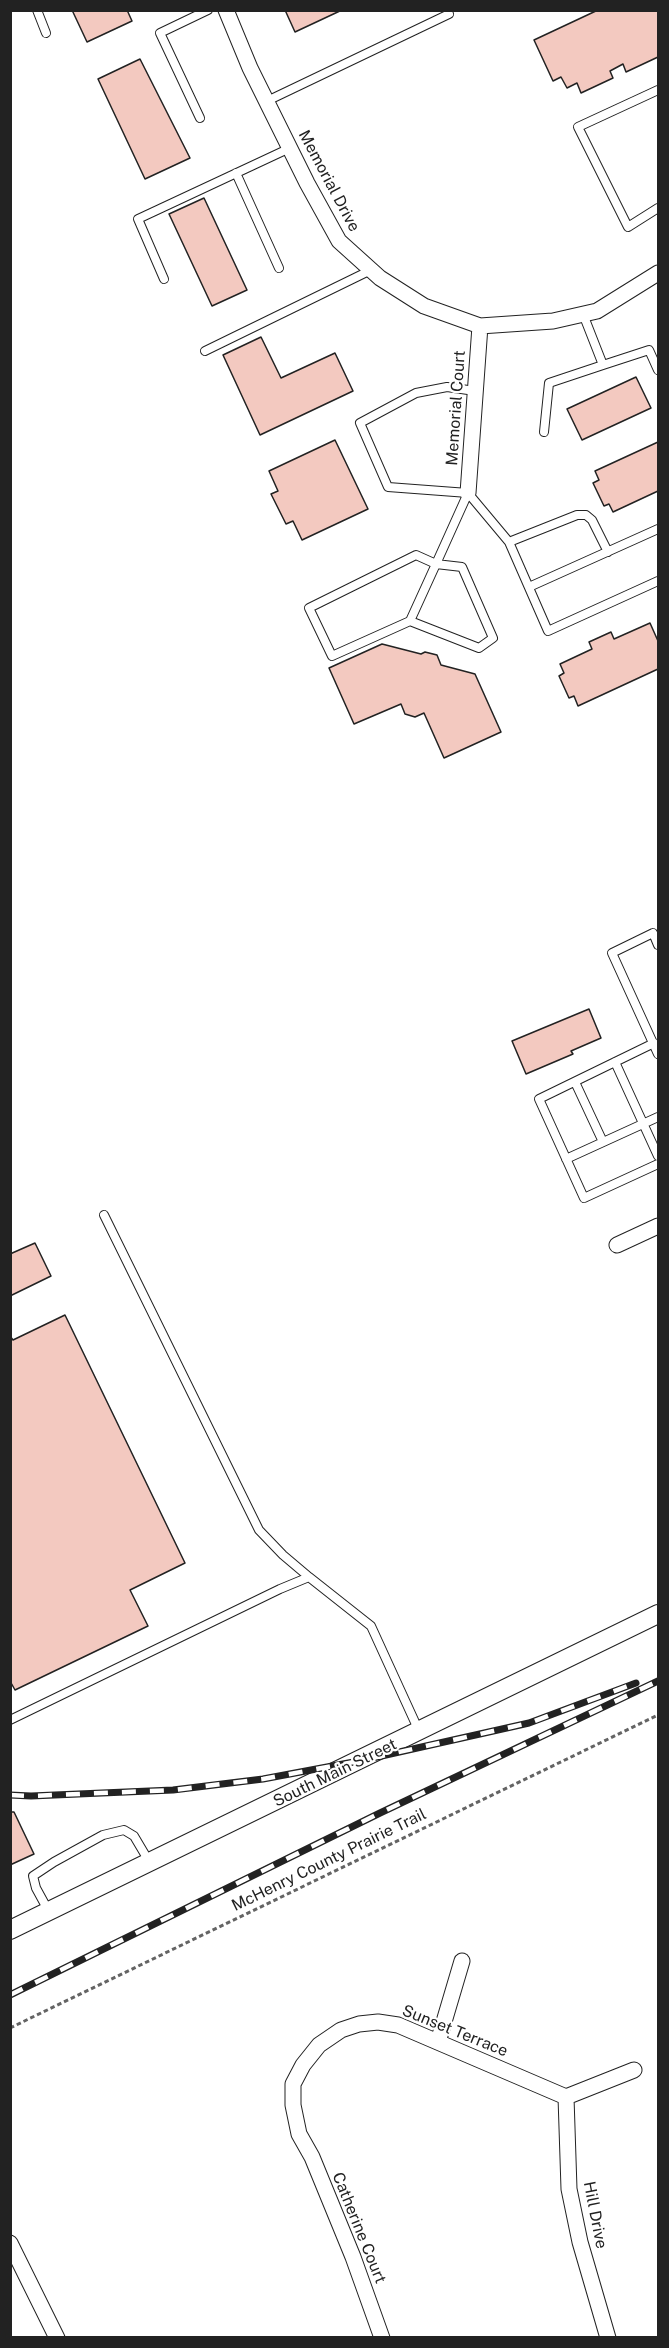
<!DOCTYPE html>
<html>
<head>
<meta charset="utf-8">
<style>
  body { margin:0 }
  #map { position:relative; width:669px; height:2348px; overflow:hidden; background:#fff; font-family:"Public Sans",sans-serif }
  canvas { display:block }
  .frame { position:absolute; inset:0; border:12px solid #222; pointer-events:none }
</style>
</head>
<body>
<div id="map">
<canvas width="669" height="2348"></canvas>
<div class="frame"></div>
</div>
<script>
const ctx = document.querySelector('canvas').getContext('2d');
ctx.lineJoin = 'round';
function paint(path, color) { ctx.fillStyle = color; ctx.fill(path, 'evenodd'); }
const shape = rows => new Path2D(rows.map(r => 'M' + r).join(''));
function stroke(path, color, width, dash) { ctx.strokeStyle = color; ctx.lineWidth = width; ctx.lineCap = dash ? 'butt' : 'round'; ctx.setLineDash(dash || []); ctx.stroke(path); }
function label(font, color, halo, rows, align = 'center') {
  ctx.font = font + ' "Public Sans",sans-serif'; ctx.lineWidth = 4.5; ctx.setLineDash([]); ctx.textBaseline = 'middle'; ctx.strokeStyle = halo; ctx.fillStyle = color; for (const [text, x, y, turn = 0] of rows) {
    ctx.save(); ctx.translate(x, y); ctx.rotate((+turn || 0) * Math.PI / 180); ctx.textAlign = isNaN(turn) ? turn : align; if (halo) ctx.strokeText(text, 0, 0); ctx.fillText(text, 0, 0); ctx.restore();
  }
}
const building = shape([
  [72,10,127,10,132,21,87,42,72,10],
  [285,10,342,10,295,32,285,10],
  [598,10,658,10,658,57,626,72,623,64,610,71,613,78,581,93,577,83,567,88,561,77,553,81,534,40,598,10],
  [140,59,190,158,145,179,98,79,140,59],
  [204,198,247,290,212,306,169,214,204,198],
  [261,337,281,378,335,353,353,391,260,435,223,355,261,337],
  [636,377,651,408,582,440,567,409,636,377],
  [335,440,368,509,302,540,293,521,286,524,271,494,278,491,269,471,335,440],
  [658,442,658,491,613,512,609,504,604,506,593,483,599,480,595,471,658,442],
  [650,623,658,641,658,669,578,706,574,696,569,698,559,676,564,673,560,664,592,649,589,642,611,632,614,639,650,623],
  [382,644,421,654,425,652,437,655,441,665,475,674,501,732,444,758,424,713,415,717,405,714,401,704,354,724,329,668,382,644],
  [589,1009,601,1038,571,1051,573,1054,526,1074,512,1041,589,1009],
  [35,1243,51,1276,10,1296,10,1254,35,1243],
  [65,1315,185,1563,130,1590,148,1626,15,1690,10,1681,10,1336,13,1340,65,1315],
  [10,1812,14,1812,34,1854,10,1865,10,1812]
]);
const path = shape([
  [10,2028,658,1715]
]);
const service = shape([
  [37,10,46,33],
  [658,90,578,127,628,227,658,208],
  [267,101,449,14],
  [200,118,160,33,208,10],
  [236,173,279,268],
  [164,279,138,219,290,148],
  [205,351,371,270],
  [603,365,649,350,658,370],
  [475,391,447,387,416,393,360,423,388,487,468,493,509,542,548,631,658,581],
  [544,432,549,383,603,365,583,314],
  [509,542,577,515,586,515,592,520,608,552],
  [529,587,658,529],
  [410,621,436,564,462,567,493,638,479,648,410,621,332,656,309,608,416,555,436,564,468,493],
  [658,945,653,933,612,953,658,1054],
  [654,1043,539,1099,584,1198,658,1164],
  [615,1062,658,1156],
  [575,1082,603,1142],
  [566,1159,658,1117],
  [104,1215,259,1530,283,1555,309,1577],
  [10,1720,280,1589,309,1577,371,1626,419,1731],
  [48,1910,36,1888,33,1876,54,1862,103,1835,124,1830,134,1836,150,1863]
]);
const minor = shape([
  [226,10,250,68,307,183,339,241,380,278,424,306,480,326,553,321,597,311,658,273],
  [468,493,480,326],
  [617,1245,658,1226],
  [438,2042,462,1961],
  [566,2097,569,2189,580,2242,608,2338],
  [10,2243,57,2338],
  [382,2338,353,2257,312,2157,299,2134,293,2105,293,2084,303,2065,319,2045,341,2030,359,2024,378,2022,398,2025,566,2097,634,2070]
]);
const tertiary = shape([
  [10,1930,658,1614]
]);
const rail = shape([
  [10,1795,31,1796,173,1790,263,1779,359,1761,529,1723,636,1683],
  [10,1995,380,1813,658,1681]
]);
const streetNames = [
  ["Memorial Drive",329,181,62],
  ["Memorial Court",456,408,-86],
  ["South Main Street",335,1773,-26],
  ["McHenry County Prairie Trail",329,1860,-26],
  ["Sunset Terrace",455,2031,22],
  ["Hill Drive",595,2215,79],
  ["Catherine Court",359,2228,68]
];
paint(building, '#f3c9c0');
stroke(building, '#222', 1.5);
stroke(service, '#222', 10);
stroke(minor, '#222', 17);
stroke(tertiary, '#222', 20);
stroke(path, '#646464', 3, [4.5, 3]);
stroke(service, '#fff', 8);
stroke(minor, '#fff', 15);
stroke(tertiary, '#fff', 18);
stroke(rail, '#222', 7);
stroke(rail, '#fff', 4.5, [14]);
label('16px', '#222', '#fff', streetNames);
</script>
</body>
</html>
